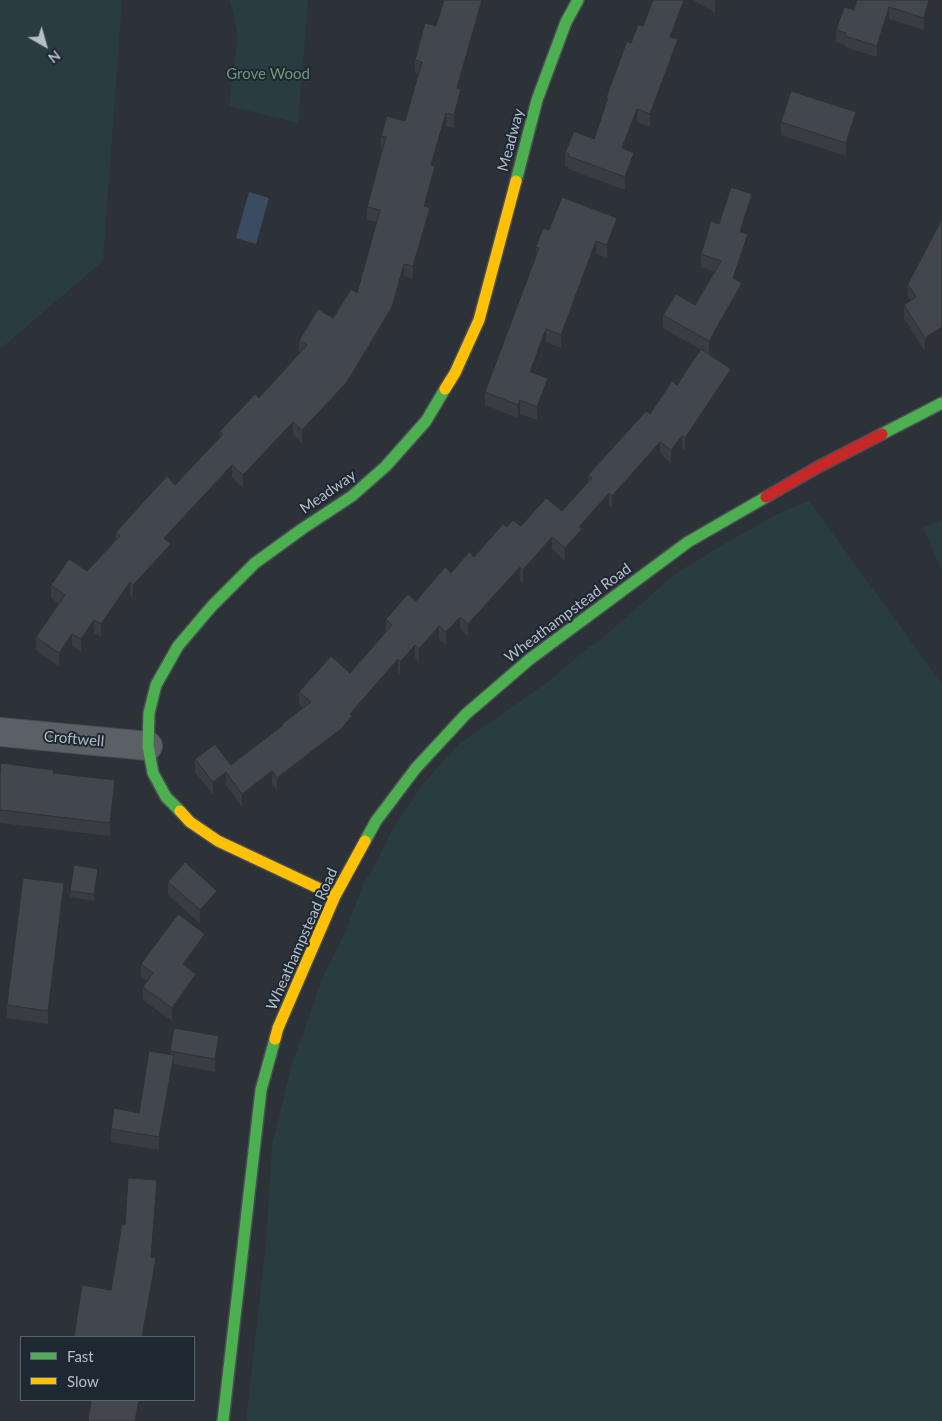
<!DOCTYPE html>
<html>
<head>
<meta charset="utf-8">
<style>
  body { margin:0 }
  #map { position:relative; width:942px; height:1421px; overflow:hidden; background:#2c3238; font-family:Lato,sans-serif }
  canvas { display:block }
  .legend { position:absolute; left:20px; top:1336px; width:175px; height:65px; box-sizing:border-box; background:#1e2833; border:1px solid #5b646f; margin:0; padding:6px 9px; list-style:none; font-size:15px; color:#b6bec9 }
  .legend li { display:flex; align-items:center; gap:10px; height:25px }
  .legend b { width:25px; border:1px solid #5b646f }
  .north { position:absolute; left:20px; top:20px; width:50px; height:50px; -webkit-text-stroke:4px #1e2833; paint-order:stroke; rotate:142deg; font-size:14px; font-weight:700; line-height:20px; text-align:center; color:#b6bec9 }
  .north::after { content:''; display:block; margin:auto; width:18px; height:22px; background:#b6bec9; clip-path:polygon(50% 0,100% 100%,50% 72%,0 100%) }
</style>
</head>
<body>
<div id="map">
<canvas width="942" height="1421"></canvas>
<ul class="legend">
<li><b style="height:6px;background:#4caf50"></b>Fast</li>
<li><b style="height:6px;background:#ffc107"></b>Slow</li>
</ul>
<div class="north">N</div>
</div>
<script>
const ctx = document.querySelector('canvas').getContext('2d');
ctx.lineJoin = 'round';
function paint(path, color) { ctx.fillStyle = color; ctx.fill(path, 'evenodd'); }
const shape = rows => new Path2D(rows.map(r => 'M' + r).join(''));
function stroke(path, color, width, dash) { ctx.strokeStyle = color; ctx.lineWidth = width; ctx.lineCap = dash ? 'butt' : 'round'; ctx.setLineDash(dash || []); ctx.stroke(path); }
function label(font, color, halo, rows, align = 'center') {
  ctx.font = font + ' Lato,sans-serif'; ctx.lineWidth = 4; ctx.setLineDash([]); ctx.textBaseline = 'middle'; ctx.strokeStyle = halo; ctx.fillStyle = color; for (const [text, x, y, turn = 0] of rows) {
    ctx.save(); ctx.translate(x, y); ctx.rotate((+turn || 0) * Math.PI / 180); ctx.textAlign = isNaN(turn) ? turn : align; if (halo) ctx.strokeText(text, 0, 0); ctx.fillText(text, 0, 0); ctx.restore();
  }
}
const green = shape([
  [0,0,122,0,103,261,0,349],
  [230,0,308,0,298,123,229,106,238,36],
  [809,501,942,684,942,1421,246,1421,266,1244,272,1146,292,1064,323,977,345,933,364,882,373,869,392,830,423,784,459,744,548,682,588,648,599,641,675,574,726,543,777,514],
  [942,519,942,570,923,528]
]);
const water = shape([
  [249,192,269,198,256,244,236,238]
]);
const street = shape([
  [0,732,148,746]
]);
const fast = shape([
  [516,181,537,100,566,22,578,0],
  [882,434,942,403],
  [180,811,166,797,153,773,148,746,149,713,156,685,178,646,212,606,255,563,302,529,352,496,386,466,426,421,445,389],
  [365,841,376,821,416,768,466,714,530,659,688,542,766,497],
  [223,1421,261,1090,275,1039]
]);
const slow = shape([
  [445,389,455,373,479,320,516,181],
  [180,811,190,822,218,841,335,896],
  [275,1039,278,1028,335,896,365,841]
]);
const jam = shape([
  [766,497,818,467,882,434]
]);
const wall = shape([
  [444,0,486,0,460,89,461,102,454,128,446,126,435,166,435,179,427,207,430,221,413,279,404,276,392,320,347,395,302,443,293,435,243,488,232,478,171,544,171,557,133,598,130,595,101,637,94,633,81,652,72,646,59,666,36,650,36,637,59,604,51,598,51,585,87,571,116,541,116,532,175,485,220,437,220,431,259,398,299,354,299,341,333,318,357,293,377,222,367,220,367,207,382,149,381,149,381,136,405,121,419,74,415,73,415,60,436,26],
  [653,0,689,0,675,38,678,52,650,127,637,122,626,150,634,166,625,190,568,169,568,167,565,166,565,153,594,139,606,104,606,98,631,43,643,26],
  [693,0,723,0,715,13],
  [931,0,931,6,924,30,889,19,877,57,845,47,845,45,836,42,836,30,854,10],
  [781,122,856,125,846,156,781,135],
  [752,207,744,233,748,248,737,280,742,296,709,354,731,381,685,450,682,448,671,463,660,454,612,508,609,505,582,536,582,542,565,561,552,549,523,583,520,580,468,636,460,630,446,645,439,639,419,662,415,658,400,674,398,672,352,723,352,729,341,742,277,790,272,784,242,807,226,785,213,795,195,772,195,759,231,765,282,726,282,724,303,708,299,704,299,692,350,673,386,632,386,619,416,601,451,573,474,557,507,527,521,526,562,511,588,482,588,475,650,414,677,385,701,350,663,328,663,315,695,305,715,272,701,267,701,254,719,224],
  [942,219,925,351,904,318,904,305,911,301,908,297,908,284],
  [549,230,617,231,607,258,596,254,561,348,546,342,535,374,548,392,537,420,520,414,518,418,485,405,485,392,536,257,536,247],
  [54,773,115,793,110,836,0,823,0,774],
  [98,876,94,901,70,897,70,891],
  [168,882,217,904,200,923,168,895],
  [64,896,48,1024,7,1018,7,1005],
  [205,947,189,969,196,987,172,1021,143,1000,143,987,147,981,141,977,141,964],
  [219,1049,215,1072,174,1064,174,1068,159,1150,111,1142,111,1129,139,1113,170,1055,170,1051]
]);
const shadedWall = shape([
  [482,0,486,0,457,101,457,88],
  [684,0,689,0,670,50,670,37],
  [715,0,723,0,715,13],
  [929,0,931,0,931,6,924,30,924,18],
  [889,7,889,19,877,57,877,46],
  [678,39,678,52,650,127,650,114],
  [461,89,461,102,454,128,454,115],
  [637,109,637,122,622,161,622,148],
  [856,112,856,125,846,156,846,143],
  [446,113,446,126,431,178,431,165],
  [634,153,634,166,625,190,625,177],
  [435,166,435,179,424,219,424,206],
  [752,194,752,207,740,245,740,232],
  [430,208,430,221,413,279,413,266],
  [617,218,617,231,607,258,607,245],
  [748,234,748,248,733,291,733,278],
  [596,241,596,254,561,348,561,335],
  [404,264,404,276,392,320,347,395,302,443,302,430],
  [742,283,742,296,709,354,709,341],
  [942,327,942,340,925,351,925,338],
  [546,329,546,342,530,385,530,372],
  [731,369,731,381,685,450,685,438],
  [548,378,548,392,537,420,537,407],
  [520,400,520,414,518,418,518,405],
  [293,422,293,435,243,488,243,475],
  [682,436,682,448,671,463,671,450],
  [660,442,660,454,612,508,612,496],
  [232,465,232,478,164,551,164,538],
  [609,493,609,505,582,536,582,542,565,561,565,548,579,527],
  [552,537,552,549,523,583,523,570],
  [171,544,171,557,133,598,133,585],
  [520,567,520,580,468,636,468,624],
  [130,582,130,595,101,637,101,624],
  [460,617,460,630,446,645,446,632],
  [94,620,94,633,81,652,81,639],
  [439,626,439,639,419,662,419,649],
  [72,634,72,646,59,666,59,653],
  [415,645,415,658,400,674,400,662],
  [398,659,398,672,352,723,352,729,341,742,277,790,277,778,350,714],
  [272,771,272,784,242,807,242,794],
  [226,772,226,785,213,795,213,782],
  [115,780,115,793,110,836,110,823],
  [98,869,98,876,94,901,94,894],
  [64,883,64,896,48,1024,48,1011],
  [217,891,217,904,200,923,200,910],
  [205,934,205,947,183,977,183,964],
  [196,974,196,987,172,1021,172,1008],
  [219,1036,219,1049,215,1072,215,1059],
  [174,1055,174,1068,159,1150,159,1137],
  [157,1180,157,1193,151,1270,151,1257],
  [156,1258,156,1271,145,1337,142,1337],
  [139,1400,141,1400,137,1421,135,1421]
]);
const building = shape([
  [444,0,482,0,457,88,461,89,454,115,446,113,431,165,435,166,424,206,430,208,413,266,404,264,392,307,347,382,302,430,293,422,243,475,232,465,164,538,171,544,133,585,130,582,101,624,94,620,81,639,72,634,59,653,36,637,65,595,51,585,69,559,87,571,120,536,116,532,167,476,175,485,223,434,220,431,255,394,259,398,307,345,299,341,318,309,333,318,351,289,357,293,380,210,367,207,386,137,381,136,387,116,405,121,422,62,415,60,425,23,436,26,444,0],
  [653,0,684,0,670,37,678,39,650,114,637,109,622,148,634,153,625,177,568,156,569,154,565,153,574,131,594,139,608,98,606,98,627,41,631,43,638,25,643,26,653,0],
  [857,0,929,0,924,18,889,7,877,46,845,36,846,33,836,30,844,7,854,10,857,0],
  [791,91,856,112,846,143,781,122,791,91],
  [731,187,752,194,740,232,748,234,733,278,742,283,709,341,663,315,676,294,695,305,721,261,701,254,711,221,719,224,731,187],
  [562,197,617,218,607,245,596,241,561,335,546,329,530,372,548,378,537,407,520,400,518,405,485,392,539,248,536,247,543,228,549,230,562,197],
  [942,219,942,327,925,338,904,305,916,297,908,284,942,219],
  [701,349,731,369,685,438,682,436,671,450,660,442,612,496,609,493,579,527,582,529,565,548,552,537,523,570,520,567,468,624,460,617,446,632,439,626,419,649,415,645,400,662,398,659,350,714,352,716,341,729,277,778,272,771,242,794,226,772,213,782,195,759,215,744,231,765,283,725,282,724,311,702,299,692,331,656,350,673,392,625,386,619,408,594,416,601,445,567,451,573,469,552,474,557,503,524,507,527,513,520,521,526,546,498,562,511,592,478,588,475,646,411,650,414,672,381,677,385,701,349],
  [1,763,54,770,53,773,115,780,110,823,0,810,0,774,1,763],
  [185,862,217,891,200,910,168,882,185,862],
  [74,865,98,869,94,894,70,891,74,865],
  [23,878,64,883,48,1011,7,1005,23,878],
  [178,914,205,934,183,964,196,974,172,1008,143,987,153,973,141,964,178,914],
  [174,1028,219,1036,215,1059,170,1051,174,1028],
  [149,1051,174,1055,159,1137,111,1129,114,1108,139,1113,149,1051],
  [128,1178,157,1180,151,1257,156,1258,142,1337,80,1337,74,1336,82,1285,111,1290,122,1224,125,1225,128,1178],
  [91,1400,139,1400,135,1421,88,1421,91,1400]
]);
const parkNames = [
  ["Grove Wood",268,74]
];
const streetNames = [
  ["Meadway",511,140,-75],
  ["Meadway",328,492,-35],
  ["Wheathampstead Road",568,613,-37],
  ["Croftwell",74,739,5],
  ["Wheathampstead Road",302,939,-66]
];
paint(green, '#293d3f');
paint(water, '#3b4c62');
stroke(street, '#4a4e53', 30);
stroke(fast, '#4a4e53', 14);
stroke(slow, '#4a4e53', 14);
stroke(jam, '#4a4e53', 14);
stroke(street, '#5b6067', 28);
stroke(fast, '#4caf50', 11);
stroke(slow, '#ffc107', 11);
stroke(jam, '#c62828', 11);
paint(wall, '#393d42');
paint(shadedWall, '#2e3236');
paint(building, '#42474d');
stroke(building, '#2e3236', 1);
label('15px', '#6e9876', '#1e2833', parkNames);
label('15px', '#b6bec9', '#1e2833', streetNames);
</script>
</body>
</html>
